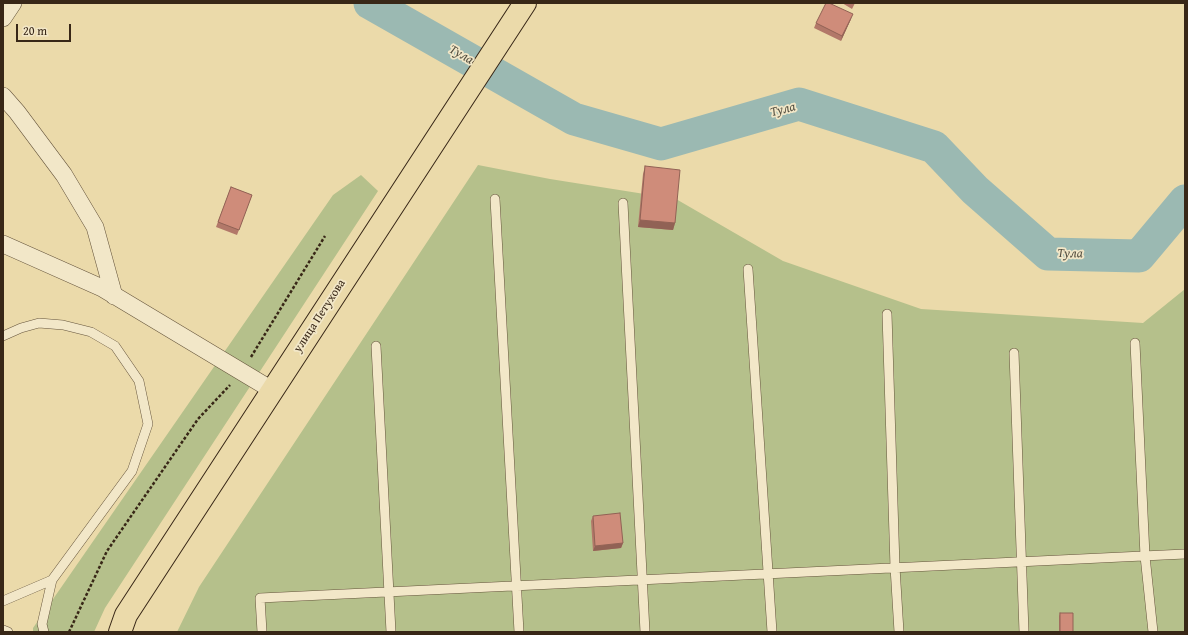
<!DOCTYPE html>
<html>
<head>
<meta charset="utf-8">
<style>
  body { margin:0 }
  #map { position:relative; width:1188px; height:635px; overflow:hidden; background:#ebdaaa; font-family:"Gentium Book Plus",serif }
  canvas { display:block }
  .frame { position:absolute; inset:0; border:4px solid #382717; pointer-events:none }
  .scale { position:absolute; left:16px; top:24px; width:55px; height:18px; box-sizing:border-box; border:2px solid #382717; border-top:0; padding-left:5px; font-size:12px; line-height:14px; white-space:nowrap; color:#382717; -webkit-text-stroke:3px #f2e7c8; paint-order:stroke }
</style>
</head>
<body>
<div id="map">
<canvas width="1188" height="635"></canvas>
<div class="frame"></div>
<div class="scale">20 m</div>
</div>
<script>
const ctx = document.querySelector('canvas').getContext('2d');
ctx.lineJoin = 'round';
function paint(path, color) { ctx.fillStyle = color; ctx.fill(path, 'evenodd'); }
const shape = rows => new Path2D(rows.map(r => 'M' + r).join(''));
function stroke(path, color, width, dash) { ctx.strokeStyle = color; ctx.lineWidth = width; ctx.lineCap = dash ? 'butt' : 'round'; ctx.setLineDash(dash || []); ctx.stroke(path); }
function label(font, color, halo, rows, align = 'center') {
  ctx.font = font + ' "Gentium Book Plus",serif'; ctx.lineWidth = 3.5; ctx.setLineDash([]); ctx.textBaseline = 'middle'; ctx.strokeStyle = halo; ctx.fillStyle = color; for (const [text, x, y, turn = 0] of rows) {
    ctx.save(); ctx.translate(x, y); ctx.rotate((+turn || 0) * Math.PI / 180); ctx.textAlign = isNaN(turn) ? turn : align; if (halo) ctx.strokeText(text, 0, 0); ctx.fillText(text, 0, 0); ctx.restore();
  }
}
const green = shape([
  [478,165,550,179,676,199,783,261,921,309,1143,323,1185,289,1185,632,177,632,199,587],
  [361,175,378,191,105,608,94,632,33,632,33,628,333,195]
]);
const river = shape([
  [370,3,574,119,661,144,799,104,934,147,975,190,1048,254,1139,256,1185,201]
]);
const path = shape([
  [251,357,325,236],
  [69,632,107,551,198,419,230,385]
]);
const lane = shape([
  [495,199,519,632],
  [623,203,645,632],
  [748,269,772,632],
  [887,314,895,567,899,632],
  [3,336,21,328,39,323,63,325,91,332,115,346,139,381,148,424,132,471,52,580,3,601],
  [1135,343,1145,556,1153,632],
  [376,346,391,632],
  [1014,353,1024,632],
  [3,630,8,632],
  [44,632,42,624,52,580],
  [262,632,260,598,1185,554]
]);
const street = shape([
  [3,18,13,3],
  [3,96,17,112,64,175,95,227,114,296],
  [3,244,102,288,272,390]
]);
const highway = shape([
  [120,632,126,615,525,3]
]);
const wall = shape([
  [842,3,855,3,852,9],
  [851,19,841,41,814,28,816,23],
  [645,166,675,223,673,230,638,227,643,174],
  [231,187,252,195,237,235,216,227],
  [593,516,623,543,621,548,593,551,591,521],
  [1060,613,1073,632,1059,632,1059,616]
]);
const shadedWall = shape([
  [853,14,851,19,841,41,842,36],
  [640,220,675,223,673,230,638,227],
  [623,543,621,548,593,551,595,546]
]);
const building = shape([
  [826,3,829,3,853,14,842,36,816,23,826,3],
  [645,166,680,170,675,223,640,220,645,166],
  [231,187,252,195,239,230,218,222,231,187],
  [620,513,623,543,595,546,593,516,620,513],
  [1060,613,1073,613,1073,632,1060,632,1060,613]
]);
const streetNames = [
  ["улица Петухова",320,316,-57]
];
const waterNames = [
  ["Тула",461,55,30],
  ["Тула",783,110,-14],
  ["Тула",1070,254,1]
];
paint(green, '#b5c08b');
stroke(river, '#9bb9b2', 33);
stroke(lane, '#65543c', 10);
stroke(street, '#65543c', 18);
stroke(highway, '#382717', 24);
stroke(path, '#382717', 2.5, [3, 2]);
stroke(lane, '#f2e7c8', 9);
stroke(street, '#f2e7c8', 17);
stroke(highway, '#ebdaaa', 22);
paint(wall, '#b27869');
paint(shadedWall, '#916255');
paint(building, '#cf8c7a');
stroke(building, '#916255', 1);
label('12px', '#382717', '#f2e7c8', streetNames);
label('italic 13px', '#514c3e', '#f2e7c8', waterNames);
</script>
</body>
</html>
